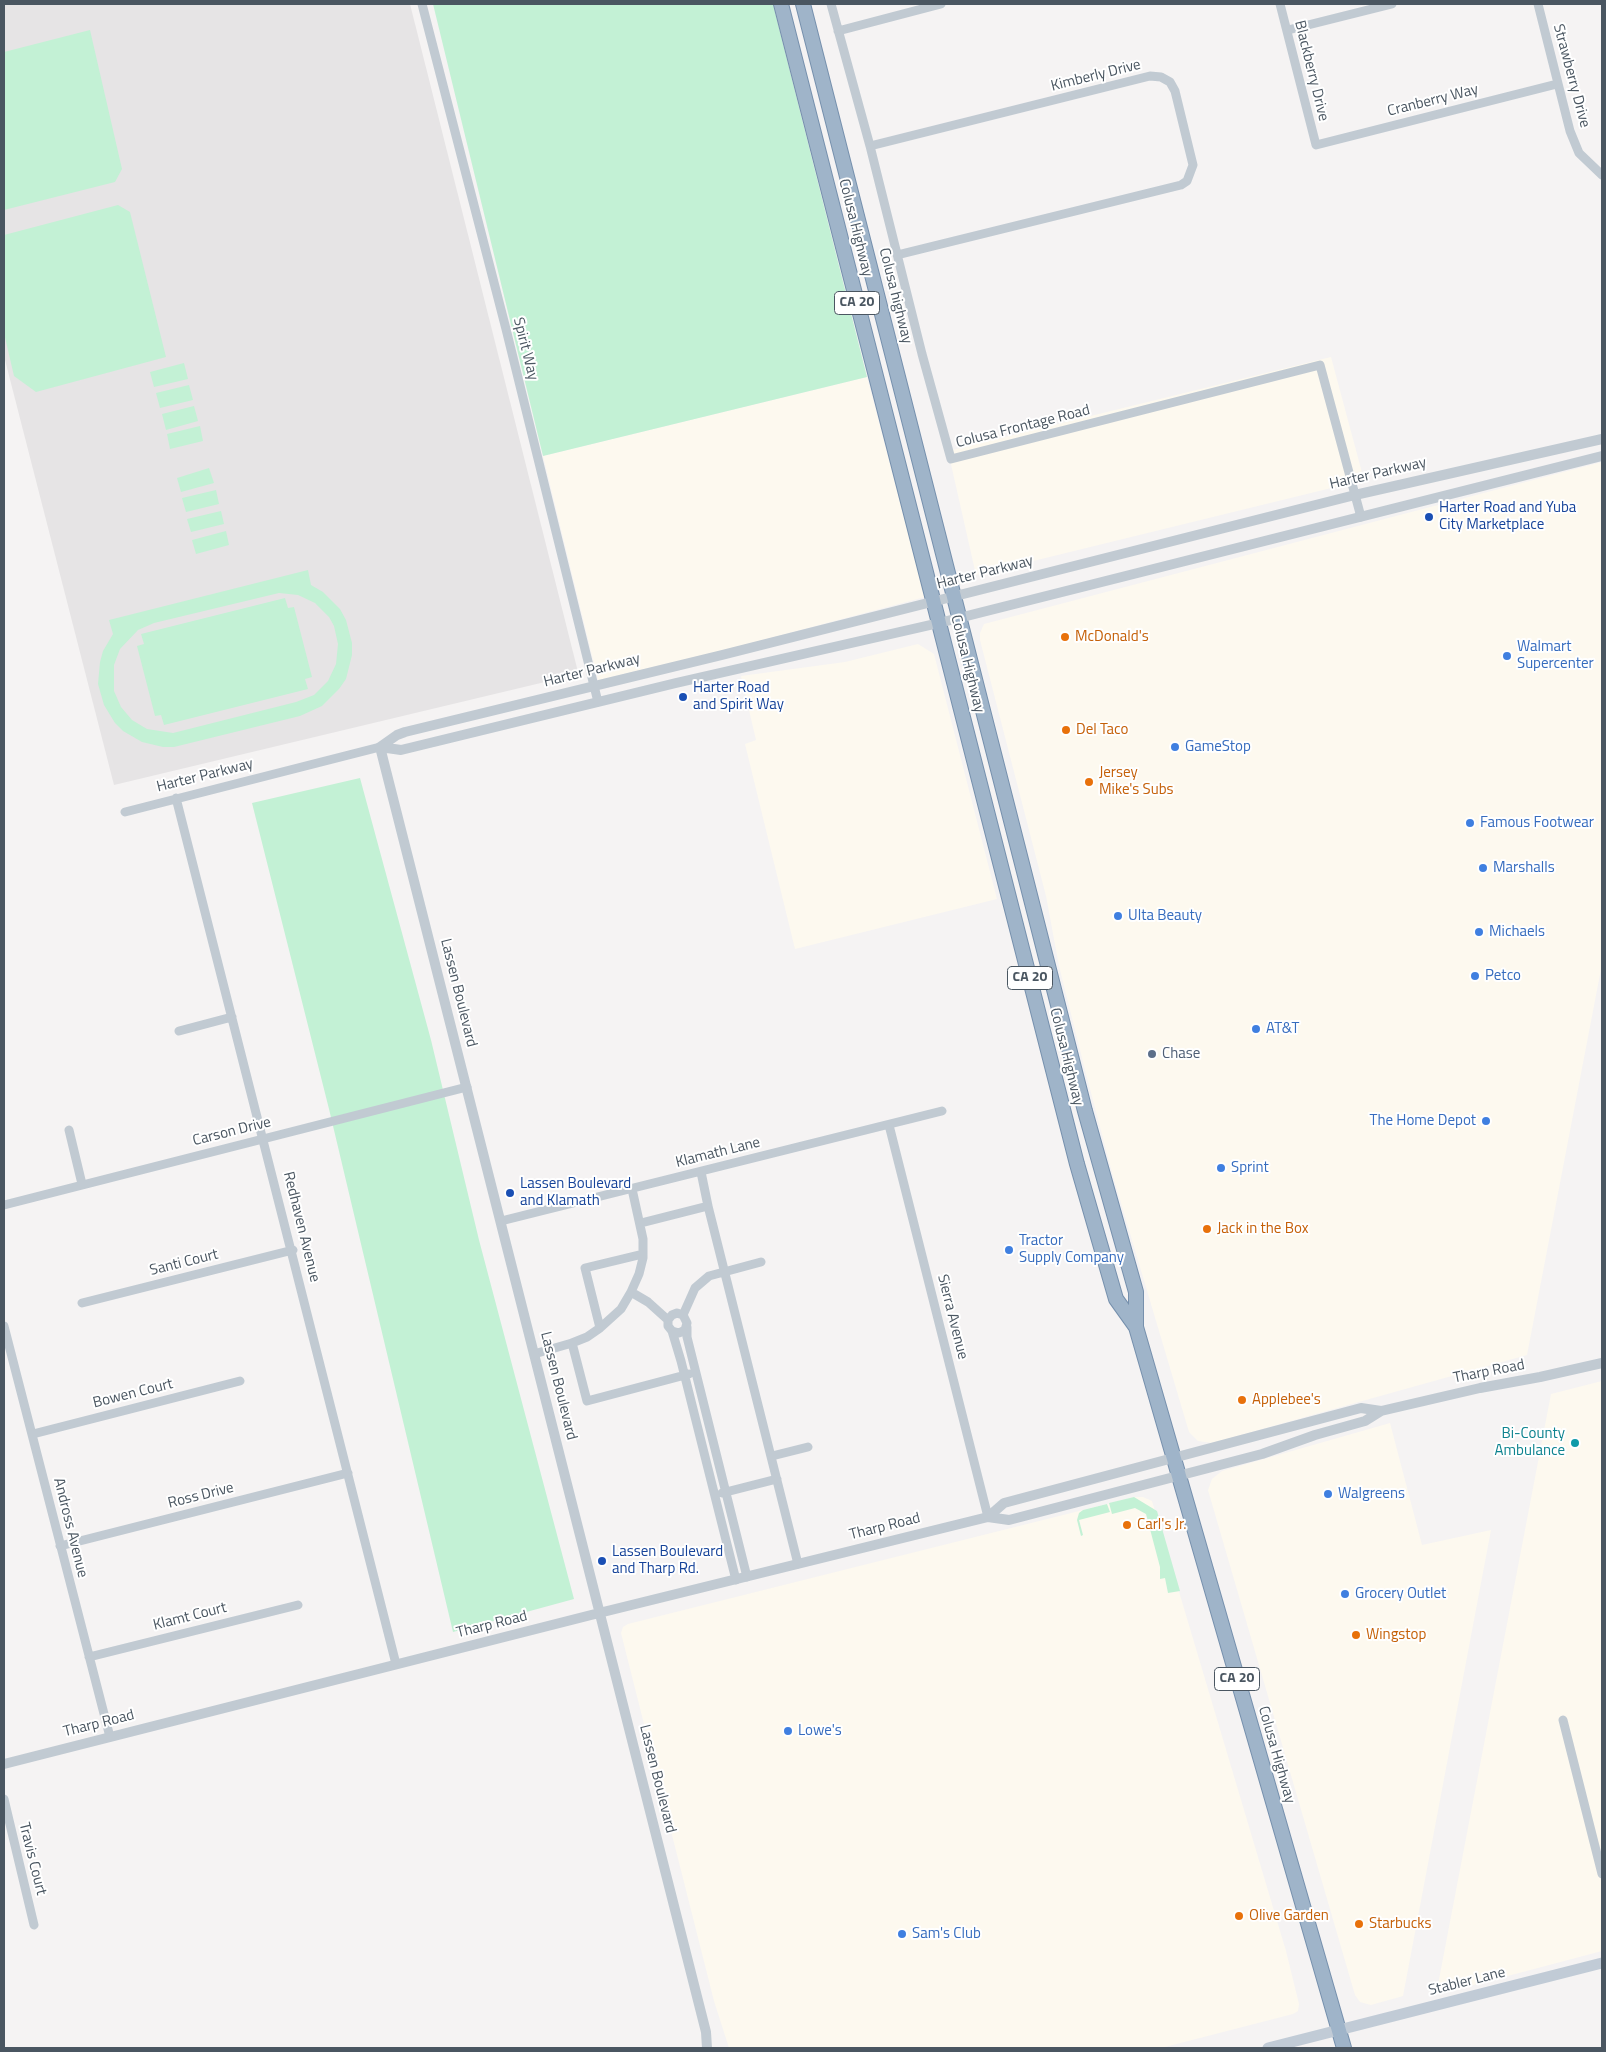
<!DOCTYPE html>
<html>
<head>
<meta charset="utf-8">
<style>
  body { margin:0 }
  #map { position:relative; width:1606px; height:2052px; overflow:hidden; background:#f5f3f3; font-family:"Titillium Web",sans-serif }
  canvas { display:block }
  .frame { position:absolute; inset:0; border:5px solid #4a5661; pointer-events:none }
</style>
</head>
<body>
<div id="map">
<canvas width="1606" height="2052"></canvas>
<div class="frame"></div>
</div>
<script>
const ctx = document.querySelector('canvas').getContext('2d');
ctx.lineJoin = 'round';
function paint(path, color) { ctx.fillStyle = color; ctx.fill(path, 'evenodd'); }
const shape = rows => new Path2D(rows.map(r => 'M' + r).join(''));
function stroke(path, color, width, dash) { ctx.strokeStyle = color; ctx.lineWidth = width; ctx.lineCap = dash ? 'butt' : 'round'; ctx.setLineDash(dash || []); ctx.stroke(path); }
function label(font, color, halo, rows, align = 'center') {
  ctx.font = font + ' "Titillium Web",sans-serif'; ctx.lineWidth = 4; ctx.setLineDash([]); ctx.textBaseline = 'middle'; ctx.strokeStyle = halo; ctx.fillStyle = color; for (const [text, x, y, turn = 0] of rows) {
    ctx.save(); ctx.translate(x, y); ctx.rotate((+turn || 0) * Math.PI / 180); ctx.textAlign = isNaN(turn) ? turn : align; if (halo) ctx.strokeText(text, 0, 0); ctx.fillText(text, 0, 0); ctx.restore();
  }
}
const commercial = shape([
  [1331,357,1364,480,976,575,948,451],
  [867,377,925,597,721,651,598,680,543,456],
  [1602,462,1602,964,1527,1355,1212,1443,1198,1441,1189,1432,1113,1176,1085,1070,1059,966,1046,896,980,640,980,633,984,624],
  [918,644,934,654,997,899,795,949,745,744,756,740,741,676,845,662],
  [1602,1381,1602,1951,1436,1995,1551,1394],
  [1390,1423,1422,1545,1491,1530,1403,1996,1371,2005,1360,2002,1355,1995,1208,1490,1212,1479,1222,1471],
  [1135,1497,1143,1497,1152,1501,1286,1951,1299,2004,1298,2011,1293,2014,1161,2048,729,2048,714,2001,621,1633,623,1627,628,1624]
]);
const education = shape([
  [4,4,410,4,577,668,576,672,570,676,114,785,4,356]
]);
const green = shape([
  [433,4,773,4,867,377,543,456],
  [90,30,122,169,115,182,4,210,4,52],
  [118,205,130,212,166,357,36,392,14,376,4,333,4,235],
  [184,363,188,379,154,387,150,372],
  [189,385,193,400,160,408,156,393],
  [194,406,198,421,166,430,162,414],
  [200,426,203,441,170,449,167,434],
  [209,468,214,483,181,492,177,478],
  [216,490,219,504,186,512,182,498],
  [221,511,224,524,191,532,187,519],
  [226,531,229,545,196,554,192,540],
  [308,570,311,585,323,592,340,609,346,620,352,643,352,655,346,679,339,689,322,706,300,716,174,747,163,747,142,742,123,731,115,723,104,705,98,684,100,662,103,651,113,634,109,620],
  [279,593,298,595,315,603,329,617,334,626,338,644,336,664,328,681,314,695,296,702,173,733,147,729,132,720,121,707,114,691,114,665,120,649,138,630,154,623],
  [285,598,288,608,294,607,312,677,305,679,308,689,164,725,161,715,155,716,137,646,144,644,141,634],
  [360,778,431,1040,479,1240,574,1599,453,1632,329,1109,252,803],
  [1134,1497,1157,1511,1180,1591,1168,1593,1165,1578,1160,1579,1160,1567,1146,1514,1135,1508,1112,1514,1109,1503],
  [1107,1504,1110,1512,1079,1520,1083,1535,1081,1536,1077,1520,1079,1513,1083,1510]
]);
const minor = shape([
  [422,4,506,329,598,702],
  [831,4,870,146,922,354,951,459,1320,365,1361,517],
  [1280,4,1316,145,1557,84],
  [1538,4,1570,131,1579,153,1602,175],
  [1288,30,1392,4],
  [838,31,941,4],
  [870,146,1150,76,1161,77,1170,82,1175,91,1193,165,1187,181,1181,185,897,255],
  [176,798,396,1664],
  [125,812,380,747],
  [179,1031,232,1017],
  [889,1125,988,1517],
  [69,1130,82,1184],
  [701,1172,708,1206],
  [632,1189,643,1239,643,1258,639,1274,631,1292,648,1302,668,1320],
  [4,1205,467,1087],
  [501,1221,942,1111],
  [641,1223,708,1206,798,1564],
  [631,1292,621,1309,600,1328,585,1268,643,1254],
  [82,1303,293,1250],
  [683,1315,695,1288,709,1276,761,1262],
  [4,1326,110,1737],
  [687,1327,687,1337,747,1577],
  [600,1328,587,1337,572,1343,587,1401,689,1374],
  [672,1331,679,1333,685,1330,687,1323,683,1315,677,1313,672,1315,668,1320,668,1326,672,1331,681,1361,736,1580],
  [534,1354,572,1343],
  [33,1434,240,1381],
  [772,1456,808,1447],
  [722,1493,777,1479],
  [60,1546,348,1473],
  [89,1657,298,1605],
  [1563,1720,1602,1874],
  [4,1799,34,1925]
]);
const tertiary = shape([
  [380,747,706,2032,707,2048],
  [380,747,397,735,405,732,722,655,1355,495,1602,439],
  [380,747,401,750,676,683,939,623,1602,456],
  [988,1517,1004,1503,1361,1408,1381,1411],
  [4,1764,599,1613,988,1517,1009,1520,1262,1454,1315,1435,1365,1421,1381,1411,1480,1388,1540,1377,1602,1363]
]);
const secondary = shape([
  [1268,2048,1602,1963]
]);
const trunk = shape([
  [781,4,1077,1164,1116,1299,1136,1327],
  [803,4,1085,1111,1136,1292,1136,1327,1344,2048]
]);
const markers = [
  [1429,517,5,"#1a4fb4"],
  [1065,637,5,"#e8710a"],
  [1507,656,5,"#3f7fe0"],
  [683,697,5,"#1a4fb4"],
  [1066,730,5,"#e8710a"],
  [1175,747,5,"#3f7fe0"],
  [1089,782,5,"#e8710a"],
  [1470,823,5,"#3f7fe0"],
  [1483,868,5,"#3f7fe0"],
  [1118,916,5,"#3f7fe0"],
  [1479,932,5,"#3f7fe0"],
  [1475,976,5,"#3f7fe0"],
  [1256,1029,5,"#3f7fe0"],
  [1152,1054,5,"#5c6f8a"],
  [1486,1121,5,"#3f7fe0"],
  [1221,1168,5,"#3f7fe0"],
  [510,1193,5,"#1a4fb4"],
  [1207,1229,5,"#e8710a"],
  [1009,1250,5,"#3f7fe0"],
  [1242,1400,5,"#e8710a"],
  [1575,1443,5,"#0f9aa8"],
  [1328,1494,5,"#3f7fe0"],
  [1127,1525,5,"#e8710a"],
  [602,1561,5,"#1a4fb4"],
  [1345,1594,5,"#3f7fe0"],
  [1356,1635,5,"#e8710a"],
  [788,1731,5,"#3f7fe0"],
  [1239,1916,5,"#e8710a"],
  [1359,1924,5,"#e8710a"],
  [902,1934,5,"#3f7fe0"]
];
const shields = [
  [857,303,45],
  [1030,978,45],
  [1237,1679,45]
];
const shieldNames = [
  ["CA 20",857,303],
  ["CA 20",1030,978],
  ["CA 20",1237,1679]
];
const streetNames = [
  ["Blackberry Drive",1311,71,76],
  ["Kimberly Drive",1096,76,-14],
  ["Strawberry Drive",1571,76,75],
  ["Cranberry Way",1433,101,-14],
  ["Colusa Highway",855,228,76],
  ["Colusa highway",895,296,76],
  ["Spirit Way",525,349,76],
  ["Colusa Frontage Road",1023,427,-14],
  ["Harter Parkway",1378,474,-13],
  ["Harter Parkway",985,573,-14],
  ["Colusa Highway",967,664,76],
  ["Harter Parkway",592,671,-14],
  ["Harter Parkway",205,776,-14],
  ["Lassen Boulevard",458,993,76],
  ["Colusa Highway",1066,1057,76],
  ["Carson Drive",232,1132,-14],
  ["Klamath Lane",718,1153,-14],
  ["Redhaven Avenue",301,1227,76],
  ["Santi Court",184,1263,-14],
  ["Sierra Avenue",952,1317,76],
  ["Tharp Road",1489,1372,-11],
  ["Lassen Boulevard",558,1386,76],
  ["Bowen Court",133,1394,-14],
  ["Ross Drive",201,1496,-14],
  ["Tharp Road",885,1527,-14],
  ["Andross Avenue",70,1528,76],
  ["Klamt Court",190,1617,-14],
  ["Tharp Road",492,1625,-14],
  ["Tharp Road",99,1724,-14],
  ["Colusa Highway",1276,1755,74],
  ["Lassen Boulevard",657,1779,76],
  ["Travis Court",32,1859,76],
  ["Stabler Lane",1467,1982,-14]
];
const transitNames = [
  ["Harter Road and Yuba",1439,508],
  ["City Marketplace",1439,525],
  ["Harter Road",693,688],
  ["and Spirit Way",693,705],
  ["Lassen Boulevard",520,1184],
  ["and Klamath",520,1201],
  ["Lassen Boulevard",612,1552],
  ["and Tharp Rd.",612,1569]
];
const foodNames = [
  ["McDonald's",1075,637],
  ["Del Taco",1076,730],
  ["Jersey",1099,773],
  ["Mike's Subs",1099,790],
  ["Jack in the Box",1217,1229],
  ["Applebee's",1252,1400],
  ["Carl's Jr.",1137,1525],
  ["Wingstop",1366,1635],
  ["Olive Garden",1249,1916],
  ["Starbucks",1369,1924]
];
const shopNames = [
  ["Walmart",1517,647],
  ["Supercenter",1517,664],
  ["GameStop",1185,747],
  ["Famous Footwear",1480,823],
  ["Marshalls",1493,868],
  ["Ulta Beauty",1128,916],
  ["Michaels",1489,932],
  ["Petco",1485,976],
  ["AT&T",1266,1029],
  ["The Home Depot",1476,1121,"right"],
  ["Sprint",1231,1168],
  ["Tractor",1019,1241],
  ["Supply Company",1019,1258],
  ["Walgreens",1338,1494],
  ["Grocery Outlet",1355,1594],
  ["Lowe's",798,1731],
  ["Sam's Club",912,1934]
];
const serviceNames = [
  ["Chase",1162,1054]
];
const cultureNames = [
  ["Bi-County",1565,1434],
  ["Ambulance",1565,1451]
];
paint(commercial, '#fdf9ef');
paint(education, '#e6e4e5');
paint(green, '#c3f1d5');
stroke(trunk, '#7690ad', 16);
stroke(minor, '#c1cad2', 9);
stroke(tertiary, '#c1cad2', 10);
stroke(secondary, '#c1cbd6', 11);
stroke(trunk, '#9fb4c9', 14);
for (const [x, y, r, color] of markers) { const dot = new Path2D(); dot.arc(x, y, r, 0, 2 * Math.PI); ctx.fillStyle = color; ctx.fill(dot); stroke(dot, '#fff', 2); }
for (const [x, y, w] of shields) { const box = new Path2D(); box.roundRect(x - w / 2, y - 11.5, w, 23, 4); ctx.fillStyle = '#fff'; ctx.fill(box); stroke(box, '#4a5661', 1); }
label('bold 14px', '#4a5661', null, shieldNames);
label('15px', '#4a5661', '#fff', streetNames);
label('15px', '#164399', '#fff', transitNames, 'left');
label('15px', '#c56008', '#fff', foodNames, 'left');
label('15px', '#366cbe', '#fff', shopNames, 'left');
label('15px', '#4e5e75', '#fff', serviceNames, 'left');
label('15px', '#0d838f', '#fff', cultureNames, 'right');
</script>
</body>
</html>
